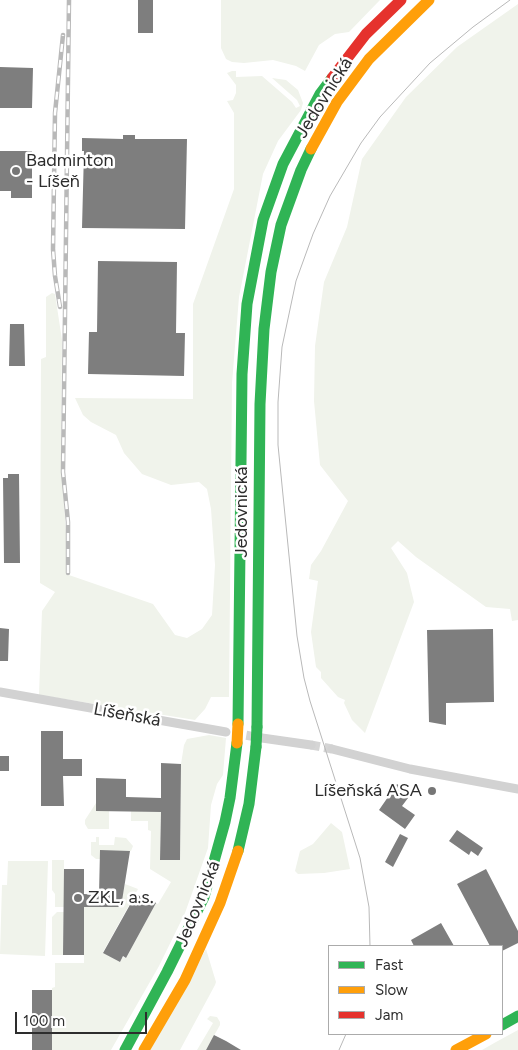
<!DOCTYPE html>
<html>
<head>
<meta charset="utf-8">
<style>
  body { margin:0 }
  #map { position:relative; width:518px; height:1050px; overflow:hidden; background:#fff; font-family:Figtree,sans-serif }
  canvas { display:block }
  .legend { position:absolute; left:328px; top:945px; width:175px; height:90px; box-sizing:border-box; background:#fff; border:1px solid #ababab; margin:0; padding:6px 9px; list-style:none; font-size:15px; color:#2d2d2d }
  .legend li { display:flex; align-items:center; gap:10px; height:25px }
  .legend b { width:25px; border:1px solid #ababab }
  .scale { position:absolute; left:15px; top:1012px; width:132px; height:22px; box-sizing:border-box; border:2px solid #2d2d2d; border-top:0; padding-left:6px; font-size:15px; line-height:18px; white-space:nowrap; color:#2d2d2d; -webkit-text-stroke:4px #fff; paint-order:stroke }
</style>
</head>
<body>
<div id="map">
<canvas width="518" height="1050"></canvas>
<ul class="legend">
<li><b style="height:6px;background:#30b455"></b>Fast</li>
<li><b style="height:6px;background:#ff9f0a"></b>Slow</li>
<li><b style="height:6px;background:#e5322d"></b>Jam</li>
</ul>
<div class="scale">100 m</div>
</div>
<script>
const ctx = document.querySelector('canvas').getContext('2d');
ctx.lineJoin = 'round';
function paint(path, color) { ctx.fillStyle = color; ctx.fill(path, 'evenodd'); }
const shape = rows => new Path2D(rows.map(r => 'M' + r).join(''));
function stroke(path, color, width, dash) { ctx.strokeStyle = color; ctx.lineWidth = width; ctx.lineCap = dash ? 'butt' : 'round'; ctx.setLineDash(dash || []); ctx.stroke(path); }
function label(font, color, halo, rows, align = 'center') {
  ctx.font = font + ' Figtree,sans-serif'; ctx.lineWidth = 5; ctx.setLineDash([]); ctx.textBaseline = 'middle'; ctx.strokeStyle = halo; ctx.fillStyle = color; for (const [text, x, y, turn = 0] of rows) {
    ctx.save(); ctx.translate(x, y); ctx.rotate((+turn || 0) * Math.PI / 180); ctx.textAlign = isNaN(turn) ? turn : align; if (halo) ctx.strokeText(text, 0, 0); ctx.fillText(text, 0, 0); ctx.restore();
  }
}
const green = shape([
  [221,0,380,0,349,32,335,34,319,45,305,71,296,66,273,60,244,63,232,62,226,59,221,48],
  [518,4,518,620,512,621,510,609,486,607,416,557,398,541,391,548,407,573,414,602,365,733,352,720,344,703,345,700,338,697,321,678,321,672,316,667,311,632,318,581,309,579,311,565,321,551,348,501,320,465,314,401,315,346,324,282,347,227,362,159,406,97,457,47],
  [232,71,236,71,236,77,262,76,292,102,296,108,300,106,297,100,272,78,286,80,298,90,303,103,301,110,278,141,263,174,239,297,232,383,229,697,211,697,205,709,195,720,39,695,42,611,55,592,40,583,41,359,46,357,46,297,52,293,55,294,62,340,61,448,66,534,66,574,153,604,175,635,187,638,202,629,212,615,215,565,211,509,207,489,199,482,171,485,142,474,124,453,116,435,91,422,83,415,75,398,193,399,193,304,234,189,234,113,227,101,233,100,236,93,236,85,227,73],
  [209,735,226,738,223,775,217,784,211,805,208,848,185,913,159,966,111,1050,52,1050,52,988,55,987,55,963,84,963,84,907,120,907,125,884,138,889,103,952,120,962,123,957,126,958,156,903,158,904,171,882,150,869,151,831,148,830,148,821,131,821,131,811,161,812,160,860,180,860,181,764,184,745,187,739],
  [96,803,96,811,109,811,109,829,88,829,85,824,85,820],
  [331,823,342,832,350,869,324,873,298,874,295,871,300,851,313,844],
  [96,837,99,837,99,845,114,845,115,837,126,838,133,846,131,851,100,851,100,859,96,859,91,855,91,842,96,842],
  [52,860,64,860,64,907,55,907,55,894,52,890],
  [8,861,48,861,45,956,0,954,2,885,7,885],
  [57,912,64,912,63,955,52,955,52,917],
  [206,949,216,982,215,985,180,1050,150,1050],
  [210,1016,217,1017,220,1022,220,1025,206,1050,197,1050,213,1023,207,1019],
  [518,1030,518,1050,482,1050,496,1042]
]);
const building = shape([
  [138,0,153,0,153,33,138,33],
  [0,67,33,68,32,108,0,108],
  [123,135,135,135,135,139,187,139,185,229,82,228,84,151,82,151,82,138,123,139],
  [0,151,32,151,32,198,11,198,11,191,0,191],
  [98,261,177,262,176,333,185,333,184,376,88,374,89,332,97,332],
  [10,324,24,324,25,366,9,366],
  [8,474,19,474,20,563,4,563,3,478,8,478],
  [0,628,9,629,8,661,0,661],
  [493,629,494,702,446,703,446,725,429,722,427,630],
  [41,731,63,731,63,759,82,759,82,776,63,776,64,806,41,806],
  [0,756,9,756,9,771,0,771],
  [161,763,181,764,180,860,160,860,161,812,96,811,96,778,126,779,126,797,161,798],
  [397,784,411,794,402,806,415,815,405,829,379,810],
  [457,830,483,848,478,856,471,851,469,855,449,841],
  [400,834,408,838,393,867,385,862],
  [100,850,130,851,121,907,84,907,84,955,63,955,64,869,84,869,84,894,99,895],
  [486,869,518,931,518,943,502,951,502,946,490,946,457,884],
  [136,894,149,901,150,899,156,903,126,958,123,956,120,962,103,953],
  [441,923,454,946,414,946,411,940],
  [32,990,52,990,52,1050,32,1050],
  [214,1035,226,1041,241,1050,206,1050]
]);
const streetTunnel = shape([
  [233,733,262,738],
  [311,745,332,749]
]);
const street = shape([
  [0,692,226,732],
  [262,738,311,745],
  [332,749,410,769,518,789]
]);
const fast = shape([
  [238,724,242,374,247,304,263,220,283,164,320,94,332,78],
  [257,727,260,404,264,329,271,272,281,225,301,170,311,149],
  [238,851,249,804,256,747],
  [502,1025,518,1016],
  [125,1050,167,972,204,897,225,822,230,798,237,743]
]);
const slow = shape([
  [311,149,337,102,369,59,429,0],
  [144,1050,185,980,220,903,238,851],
  [456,1050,486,1034]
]);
const jam = shape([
  [332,78,366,34,401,0]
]);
const tram = shape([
  [370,946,369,907,360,858,310,701,304,678,297,636,278,445,278,402,282,347,296,281,313,234,330,196,361,143,380,117,430,63,473,27,510,0],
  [339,1050,346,1034]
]);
const rail = shape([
  [60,307,55,276,53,249,55,113,63,35],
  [68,573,68,522,63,472,69,0]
]);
const fastBridge = shape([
  [256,747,257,727]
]);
const slowBridge = shape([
  [237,743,238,724]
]);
const markers = [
  [16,171,5,"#767676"],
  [432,791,5,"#767676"],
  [78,898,5,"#767676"]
];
const streetNames = [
  ["Jedovnická",324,98,-58],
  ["Jedovnická",242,512,-90],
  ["Líšeňská",127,715,10],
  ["Jedovnická",198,904,-68]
];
const poiNames = [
  ["Badminton",26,161],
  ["- Líšeň",26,182],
  ["Líšeňská ASA",422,791,"right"],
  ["ZKL, a.s.",88,898]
];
paint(green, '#f0f3eb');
paint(building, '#7e7e7e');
stroke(streetTunnel, '#d5d5d5', 9, [9, 4.5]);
stroke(street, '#d2d2d2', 9);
stroke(fast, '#30b455', 11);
stroke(slow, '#ff9f0a', 11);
stroke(jam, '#e5322d', 11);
stroke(tram, '#b9b9b9', 1);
stroke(rail, '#b9b9b9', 4.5);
stroke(rail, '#fff', 2.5, [8]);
stroke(fastBridge, '#30b455', 11);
stroke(slowBridge, '#ff9f0a', 11);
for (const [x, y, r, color] of markers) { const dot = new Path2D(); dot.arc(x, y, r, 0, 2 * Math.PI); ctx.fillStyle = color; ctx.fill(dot); stroke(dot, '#fff', 2); }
label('18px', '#2d2d2d', '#fff', streetNames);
label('18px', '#2d2d2d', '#fff', poiNames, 'left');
</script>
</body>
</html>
